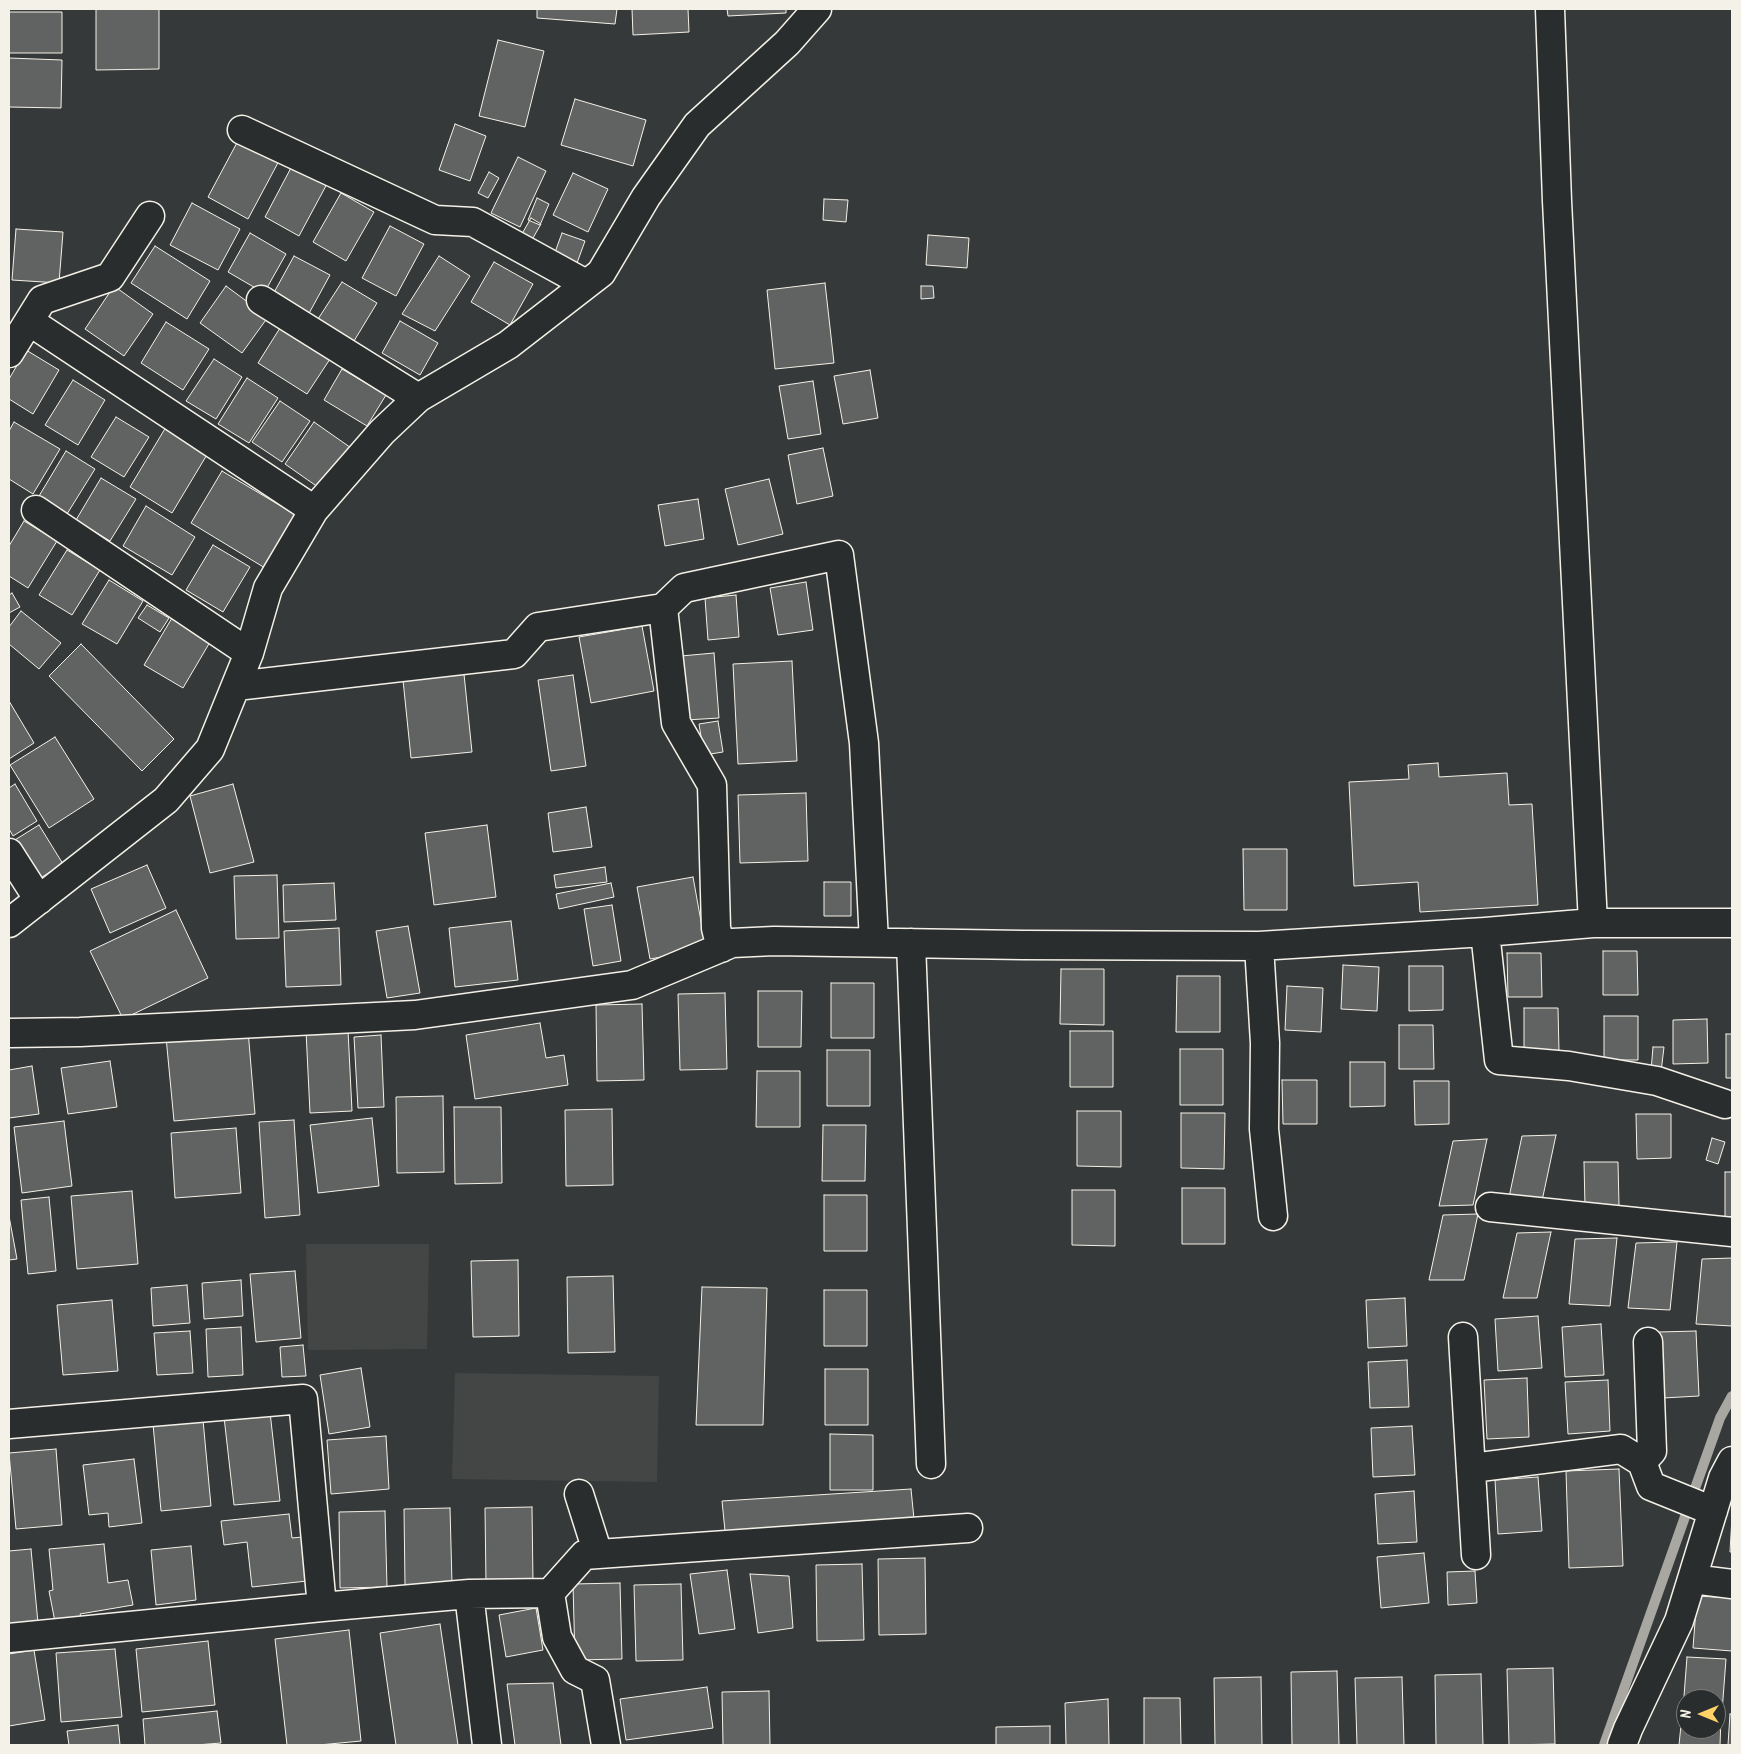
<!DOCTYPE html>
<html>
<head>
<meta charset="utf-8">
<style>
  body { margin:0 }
  #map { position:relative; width:1741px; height:1754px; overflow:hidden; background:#363939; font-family:Kalam,sans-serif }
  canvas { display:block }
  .frame { position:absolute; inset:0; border:10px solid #f4f1e8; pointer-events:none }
  .north { position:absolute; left:1676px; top:1689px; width:50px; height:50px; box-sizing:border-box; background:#2a2d2e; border:1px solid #7b7b78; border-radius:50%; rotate:270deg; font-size:14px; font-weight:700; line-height:20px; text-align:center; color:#f4f1e8 }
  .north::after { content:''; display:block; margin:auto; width:18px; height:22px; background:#ffd166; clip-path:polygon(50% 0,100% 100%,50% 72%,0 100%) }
</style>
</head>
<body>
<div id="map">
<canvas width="1741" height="1754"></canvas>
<div class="frame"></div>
<div class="north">N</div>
</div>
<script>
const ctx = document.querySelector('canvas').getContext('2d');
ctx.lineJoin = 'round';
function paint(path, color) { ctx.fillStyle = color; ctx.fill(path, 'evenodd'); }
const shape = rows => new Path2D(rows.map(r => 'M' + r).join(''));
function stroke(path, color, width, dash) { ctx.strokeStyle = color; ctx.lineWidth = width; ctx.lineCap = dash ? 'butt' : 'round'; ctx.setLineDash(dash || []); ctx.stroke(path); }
const built = shape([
  [306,1244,429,1244,427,1349,308,1350],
  [455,1373,659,1376,657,1482,452,1479]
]);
const stream = shape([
  [1604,1745,1720,1418,1732,1396]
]);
const building = shape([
  [96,9,159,9,159,69,96,70,96,9],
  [537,9,617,9,615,24,537,18,537,9],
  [632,9,688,9,689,32,633,35,632,9],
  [727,9,786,9,786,13,728,16,727,9],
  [9,12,62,12,62,53,9,53,9,12],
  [498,40,544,51,525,127,479,116,498,40],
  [9,58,62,60,61,108,9,107,9,58],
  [575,99,646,120,633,166,561,145,575,99],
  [455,124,486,136,470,181,439,170,455,124],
  [240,137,280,159,248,219,208,197,240,137],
  [518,157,546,171,520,227,491,213,518,157],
  [293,164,328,182,299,236,265,217,293,164],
  [489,172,499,178,488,198,478,193,489,172],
  [573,173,608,189,588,232,553,215,573,173],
  [341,193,374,212,346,261,313,242,341,193],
  [537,198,549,204,540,225,528,220,537,198],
  [824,199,848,200,846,222,823,220,824,199],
  [192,203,240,229,218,270,170,245,192,203],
  [531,218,541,224,529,245,519,239,531,218],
  [390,226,424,244,396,296,362,278,390,226],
  [16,229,63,232,59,283,12,280,16,229],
  [250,233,286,254,264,293,228,272,250,233],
  [562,233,585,241,577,263,554,255,562,233],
  [928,235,969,238,967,268,926,265,928,235],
  [155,246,210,281,187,319,131,283,155,246],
  [294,256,330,275,307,317,271,298,294,256],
  [439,256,470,276,435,331,402,314,439,256],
  [494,262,533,284,510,325,471,302,494,262],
  [342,282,377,303,354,341,318,319,342,282],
  [825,283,834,363,775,369,767,290,825,283],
  [114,286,153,314,124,356,85,329,114,286],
  [226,286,268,317,242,353,200,323,226,286],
  [921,286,933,286,934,298,921,299,921,286],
  [400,321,438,343,420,375,382,353,400,321],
  [166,322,209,349,183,390,141,363,166,322],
  [280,328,330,359,307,394,258,363,280,328],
  [26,350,59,370,33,414,9,399,9,379,26,350],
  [214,359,242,377,216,419,186,401,214,359],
  [342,369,386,395,367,426,324,400,342,369],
  [870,370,878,418,843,424,834,376,870,370],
  [247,378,278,398,249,443,218,424,247,378],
  [73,380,105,400,78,445,45,425,73,380],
  [813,381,821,434,788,439,779,386,813,381],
  [280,401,310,421,282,462,252,442,280,401],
  [116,417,149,437,124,477,91,457,116,417],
  [14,422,60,449,33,494,9,479,9,431,14,422],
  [314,422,354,450,325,492,285,464,314,422],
  [166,427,208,453,172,513,130,487,166,427],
  [823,448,833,496,797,504,788,455,823,448],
  [66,451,95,469,67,514,39,496,66,451],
  [222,471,296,515,265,568,191,523,222,471],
  [101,478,136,499,110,541,76,520,101,478],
  [769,479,783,534,738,545,725,489,769,479],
  [698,499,704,539,665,546,658,505,698,499],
  [146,506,195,537,172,575,123,546,146,506],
  [24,521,57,541,28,588,9,576,9,546,24,521],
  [213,545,250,567,223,612,186,590,213,545],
  [67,550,100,570,72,615,39,595,67,550],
  [109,580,143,601,117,644,82,624,109,580],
  [806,582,813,630,778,635,770,588,806,582],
  [12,593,20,607,9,613,9,595,12,593],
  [736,595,739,637,708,640,705,598,736,595],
  [147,605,169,618,160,632,138,618,147,605],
  [21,611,61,643,39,669,9,644,9,627,21,611],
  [172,618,210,642,183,688,144,665,172,618],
  [642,626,654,691,591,703,579,637,642,626],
  [81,644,174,739,142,771,49,676,81,644],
  [714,653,719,718,686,720,681,656,714,653],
  [792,661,797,761,738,764,733,664,792,661],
  [464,674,472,752,411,758,403,680,464,674],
  [573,675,586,766,551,771,538,680,573,675],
  [9,701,34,743,9,759,9,701],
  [718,721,723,752,704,755,699,724,718,721],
  [55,737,94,799,49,828,10,765,55,737],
  [1438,763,1439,777,1507,773,1509,805,1532,804,1538,905,1420,912,1418,882,1354,886,1349,782,1409,779,1408,765,1438,763],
  [15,784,37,821,13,836,9,829,9,788,15,784],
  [233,784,254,862,210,873,190,796,233,784],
  [806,793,808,861,740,863,738,795,806,793],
  [586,807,592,847,553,852,548,813,586,807],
  [39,825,63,864,34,882,10,843,39,825],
  [487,825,496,897,434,905,425,833,487,825],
  [1243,849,1287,849,1287,910,1244,910,1243,849],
  [147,865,166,908,110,933,91,889,147,865],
  [605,867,607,882,556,888,554,875,605,867],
  [277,875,279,938,236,939,234,876,277,875],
  [693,877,706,949,650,959,637,887,693,877],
  [824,882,851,882,851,916,824,916,824,882],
  [334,883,336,920,284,922,283,885,334,883],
  [611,883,614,897,559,909,556,894,611,883],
  [612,905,621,961,593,966,584,909,612,905],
  [176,910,208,978,123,1019,90,951,176,910],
  [511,921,518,980,455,987,449,928,511,921],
  [408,926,420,993,387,998,376,931,408,926],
  [339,928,341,985,286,987,284,931,339,928],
  [1603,951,1637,951,1638,995,1603,995,1603,951],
  [1507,953,1541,953,1542,997,1508,997,1507,953],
  [1343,965,1379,967,1377,1011,1341,1009,1343,965],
  [1409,966,1443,966,1443,1010,1409,1011,1409,966],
  [1061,969,1104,969,1104,1025,1060,1024,1061,969],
  [1177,976,1220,976,1220,1032,1176,1032,1177,976],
  [831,983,874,983,874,1038,831,1038,831,983],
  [1287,986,1323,988,1321,1032,1285,1030,1287,986],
  [758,991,802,991,801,1047,758,1047,758,991],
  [725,993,727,1069,680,1070,678,994,725,993],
  [642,1004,644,1080,597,1081,596,1005,642,1004],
  [1524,1008,1558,1008,1559,1052,1524,1052,1524,1008],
  [1604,1016,1638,1016,1638,1060,1604,1060,1604,1016],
  [1707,1019,1708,1063,1673,1064,1673,1020,1707,1019],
  [540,1023,546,1058,564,1055,568,1085,475,1099,466,1035,540,1023],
  [1399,1025,1433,1025,1434,1069,1399,1069,1399,1025],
  [248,1030,255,1114,174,1121,166,1037,248,1030],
  [348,1030,352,1111,310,1113,306,1031,348,1030],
  [1070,1031,1113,1031,1113,1087,1070,1087,1070,1031],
  [1726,1034,1732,1034,1732,1078,1726,1078,1726,1034],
  [381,1035,384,1107,358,1108,354,1037,381,1035],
  [1653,1047,1664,1047,1661,1072,1651,1071,1653,1047],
  [1180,1049,1223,1049,1223,1105,1180,1105,1180,1049],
  [827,1050,870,1050,870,1106,827,1106,827,1050],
  [110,1061,117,1107,68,1114,61,1068,110,1061],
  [1350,1062,1385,1062,1385,1106,1350,1107,1350,1062],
  [32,1066,39,1114,9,1118,9,1070,32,1066],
  [757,1071,800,1071,800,1127,756,1127,757,1071],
  [1282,1080,1317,1080,1317,1124,1283,1124,1282,1080],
  [1414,1081,1449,1081,1449,1124,1415,1125,1414,1081],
  [443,1096,444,1172,397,1173,396,1097,443,1096],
  [454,1107,501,1107,502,1183,455,1184,454,1107],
  [612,1109,613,1185,566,1186,565,1110,612,1109],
  [1077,1111,1121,1111,1121,1167,1077,1166,1077,1111],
  [1181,1113,1225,1113,1224,1169,1181,1168,1181,1113],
  [1636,1114,1671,1114,1671,1158,1637,1159,1636,1114],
  [372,1118,379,1186,318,1193,310,1125,372,1118],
  [294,1120,300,1215,265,1218,259,1122,294,1120],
  [64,1121,72,1186,22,1193,14,1127,64,1121],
  [823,1125,866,1125,865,1181,822,1181,823,1125],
  [236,1128,241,1193,175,1198,171,1133,236,1128],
  [1556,1135,1542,1201,1508,1202,1522,1136,1556,1135],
  [1712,1138,1725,1142,1718,1164,1706,1160,1712,1138],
  [1487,1139,1473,1205,1439,1206,1453,1141,1487,1139],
  [1584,1162,1618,1162,1619,1206,1585,1207,1584,1162],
  [1725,1172,1732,1172,1732,1217,1725,1217,1725,1172],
  [1182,1188,1225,1188,1225,1244,1182,1244,1182,1188],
  [1072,1190,1115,1190,1115,1246,1072,1245,1072,1190],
  [132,1191,138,1264,77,1269,71,1196,132,1191],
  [824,1195,867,1195,867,1251,824,1251,824,1195],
  [49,1197,56,1271,28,1274,21,1200,49,1197],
  [1478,1214,1464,1280,1429,1280,1443,1215,1478,1214],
  [9,1216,17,1259,9,1260,9,1216],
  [1551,1232,1537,1298,1503,1298,1517,1233,1551,1232],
  [1617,1238,1610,1306,1569,1304,1575,1239,1617,1238],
  [1677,1242,1670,1310,1628,1308,1636,1243,1677,1242],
  [1732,1258,1732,1326,1696,1324,1702,1259,1732,1258],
  [518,1260,519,1336,473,1337,471,1261,518,1260],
  [295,1271,301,1338,256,1342,250,1274,295,1271],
  [613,1276,615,1352,568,1353,567,1277,613,1276],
  [241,1280,243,1316,204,1319,202,1283,241,1280],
  [187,1285,190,1323,153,1326,151,1288,187,1285],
  [702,1287,767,1288,763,1425,696,1425,702,1287],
  [824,1290,867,1290,867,1346,824,1346,824,1290],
  [1405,1298,1407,1346,1368,1348,1366,1300,1405,1298],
  [112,1300,118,1371,63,1375,57,1305,112,1300],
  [1538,1316,1542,1368,1498,1371,1495,1319,1538,1316],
  [1601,1324,1604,1375,1565,1377,1562,1327,1601,1324],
  [241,1327,243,1375,208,1377,206,1329,241,1327],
  [190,1331,193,1373,157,1375,154,1333,190,1331],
  [1696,1331,1699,1396,1663,1398,1659,1332,1696,1331],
  [303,1345,306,1376,282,1377,280,1347,303,1345],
  [1407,1360,1409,1407,1370,1408,1368,1362,1407,1360],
  [361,1368,370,1427,329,1434,320,1375,361,1368],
  [825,1369,868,1369,868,1425,825,1425,825,1369],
  [1527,1378,1529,1437,1487,1439,1484,1380,1527,1378],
  [1608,1380,1610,1431,1568,1434,1565,1382,1608,1380],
  [270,1412,280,1501,234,1505,224,1417,270,1412],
  [203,1420,211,1506,161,1511,153,1424,203,1420],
  [1412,1426,1415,1475,1373,1477,1371,1428,1412,1426],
  [830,1434,873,1435,873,1490,830,1490,830,1434],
  [386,1436,389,1489,331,1494,327,1440,386,1436],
  [56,1449,62,1525,16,1529,9,1453,56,1449],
  [134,1459,142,1523,109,1527,108,1513,89,1515,83,1465,134,1459],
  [1619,1469,1623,1566,1569,1568,1566,1471,1619,1469],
  [1538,1477,1542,1531,1498,1534,1495,1480,1538,1477],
  [911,1489,914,1519,725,1531,722,1501,911,1489],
  [1414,1491,1417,1542,1378,1544,1375,1494,1414,1491],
  [532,1507,533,1583,486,1584,485,1508,532,1507],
  [450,1508,452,1584,405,1585,404,1509,450,1508],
  [385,1511,387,1587,340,1588,339,1512,385,1511],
  [289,1514,292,1538,302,1537,307,1581,252,1587,247,1542,224,1545,221,1521,289,1514],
  [1732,1517,1732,1552,1730,1552,1732,1517],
  [104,1544,108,1583,128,1580,133,1605,80,1614,81,1617,55,1622,49,1591,53,1590,49,1549,104,1544],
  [191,1546,196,1600,156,1605,151,1550,191,1546],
  [31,1549,38,1623,9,1626,9,1551,31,1549],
  [1424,1553,1429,1603,1381,1608,1377,1557,1424,1553],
  [925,1558,926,1634,879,1635,878,1559,925,1558],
  [862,1564,864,1640,817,1641,816,1565,862,1564],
  [727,1570,735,1629,699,1634,690,1574,727,1570],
  [1475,1571,1477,1603,1448,1605,1447,1572,1475,1571],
  [750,1574,789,1576,793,1628,758,1633,750,1574],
  [620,1583,622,1659,575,1660,573,1584,620,1583],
  [681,1584,683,1660,636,1661,634,1585,681,1584],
  [1697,1596,1732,1598,1732,1651,1693,1648,1697,1596],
  [536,1608,543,1650,506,1657,499,1615,536,1608],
  [440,1624,458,1745,396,1745,380,1633,440,1624],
  [349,1630,361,1741,319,1745,287,1745,275,1639,349,1630],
  [208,1641,215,1705,142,1712,136,1649,208,1641],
  [115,1649,122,1717,61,1722,56,1653,115,1649],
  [34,1650,45,1720,9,1726,9,1654,34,1650],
  [1687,1657,1726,1659,1722,1712,1716,1711,1716,1699,1686,1699,1686,1709,1683,1709,1687,1657],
  [1553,1668,1555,1744,1509,1745,1507,1669,1553,1668],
  [1337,1671,1339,1745,1292,1745,1291,1672,1337,1671],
  [1481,1674,1483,1745,1436,1745,1435,1675,1481,1674],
  [1261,1677,1262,1745,1215,1745,1214,1678,1261,1677],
  [1402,1677,1404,1745,1357,1745,1355,1678,1402,1677],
  [553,1683,561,1745,515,1745,507,1684,553,1683],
  [707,1687,713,1728,626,1740,620,1699,707,1687],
  [769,1691,770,1745,723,1745,722,1692,769,1691],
  [1144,1698,1180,1698,1181,1745,1144,1745,1144,1698],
  [1108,1699,1109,1745,1066,1745,1065,1703,1108,1699],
  [217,1711,221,1743,196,1745,145,1745,143,1719,217,1711],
  [1730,1714,1732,1714,1732,1745,1728,1745,1730,1714],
  [1682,1715,1686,1715,1686,1729,1716,1729,1716,1718,1721,1718,1720,1745,1679,1745,1682,1715],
  [118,1725,120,1745,69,1745,67,1731,118,1725],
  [1050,1726,1050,1745,996,1745,996,1727,1050,1726]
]);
const street = shape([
  [1550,9,1557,201,1593,923],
  [242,130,435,220,473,222,586,284],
  [261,300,418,398],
  [29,321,314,510],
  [9,353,42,300,110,277,150,216],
  [36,510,249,653],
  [663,608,676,723,712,785,716,928,721,948],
  [236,686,514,654,538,627,663,608,684,588,839,555,864,743,874,942],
  [9,853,39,900],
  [9,923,166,800,210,749,249,653,268,588,314,510,382,432,418,398,508,345,601,273,646,197,697,125,787,43,817,9],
  [1485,932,1499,1060,1569,1066,1657,1081,1725,1104],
  [911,943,931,1464],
  [1259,946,1265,1043,1264,1129,1273,1216],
  [9,1033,80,1032,415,1015,632,985,732,943,774,941,1023,945,1259,946,1485,932,1593,923,1732,923],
  [1490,1207,1732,1232],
  [1463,1337,1476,1555],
  [9,1424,303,1399,322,1607,469,1594,550,1593,584,1555,968,1528],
  [1642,1462,1652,1451,1648,1342],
  [1472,1468,1621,1449,1642,1462,1651,1486,1713,1511],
  [579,1494,598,1554],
  [1692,1579,1732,1584],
  [550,1593,557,1637,575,1670,595,1680,606,1745],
  [469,1594,487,1745],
  [9,1638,322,1607],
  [1622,1745,1628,1729,1679,1621,1723,1478,1732,1461]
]);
paint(built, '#434645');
stroke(stream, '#a8a7a1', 10);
paint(building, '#616362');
stroke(building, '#f4f1e8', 1);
stroke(street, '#f4f1e8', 31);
stroke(street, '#2a2d2e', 28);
</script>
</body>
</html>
